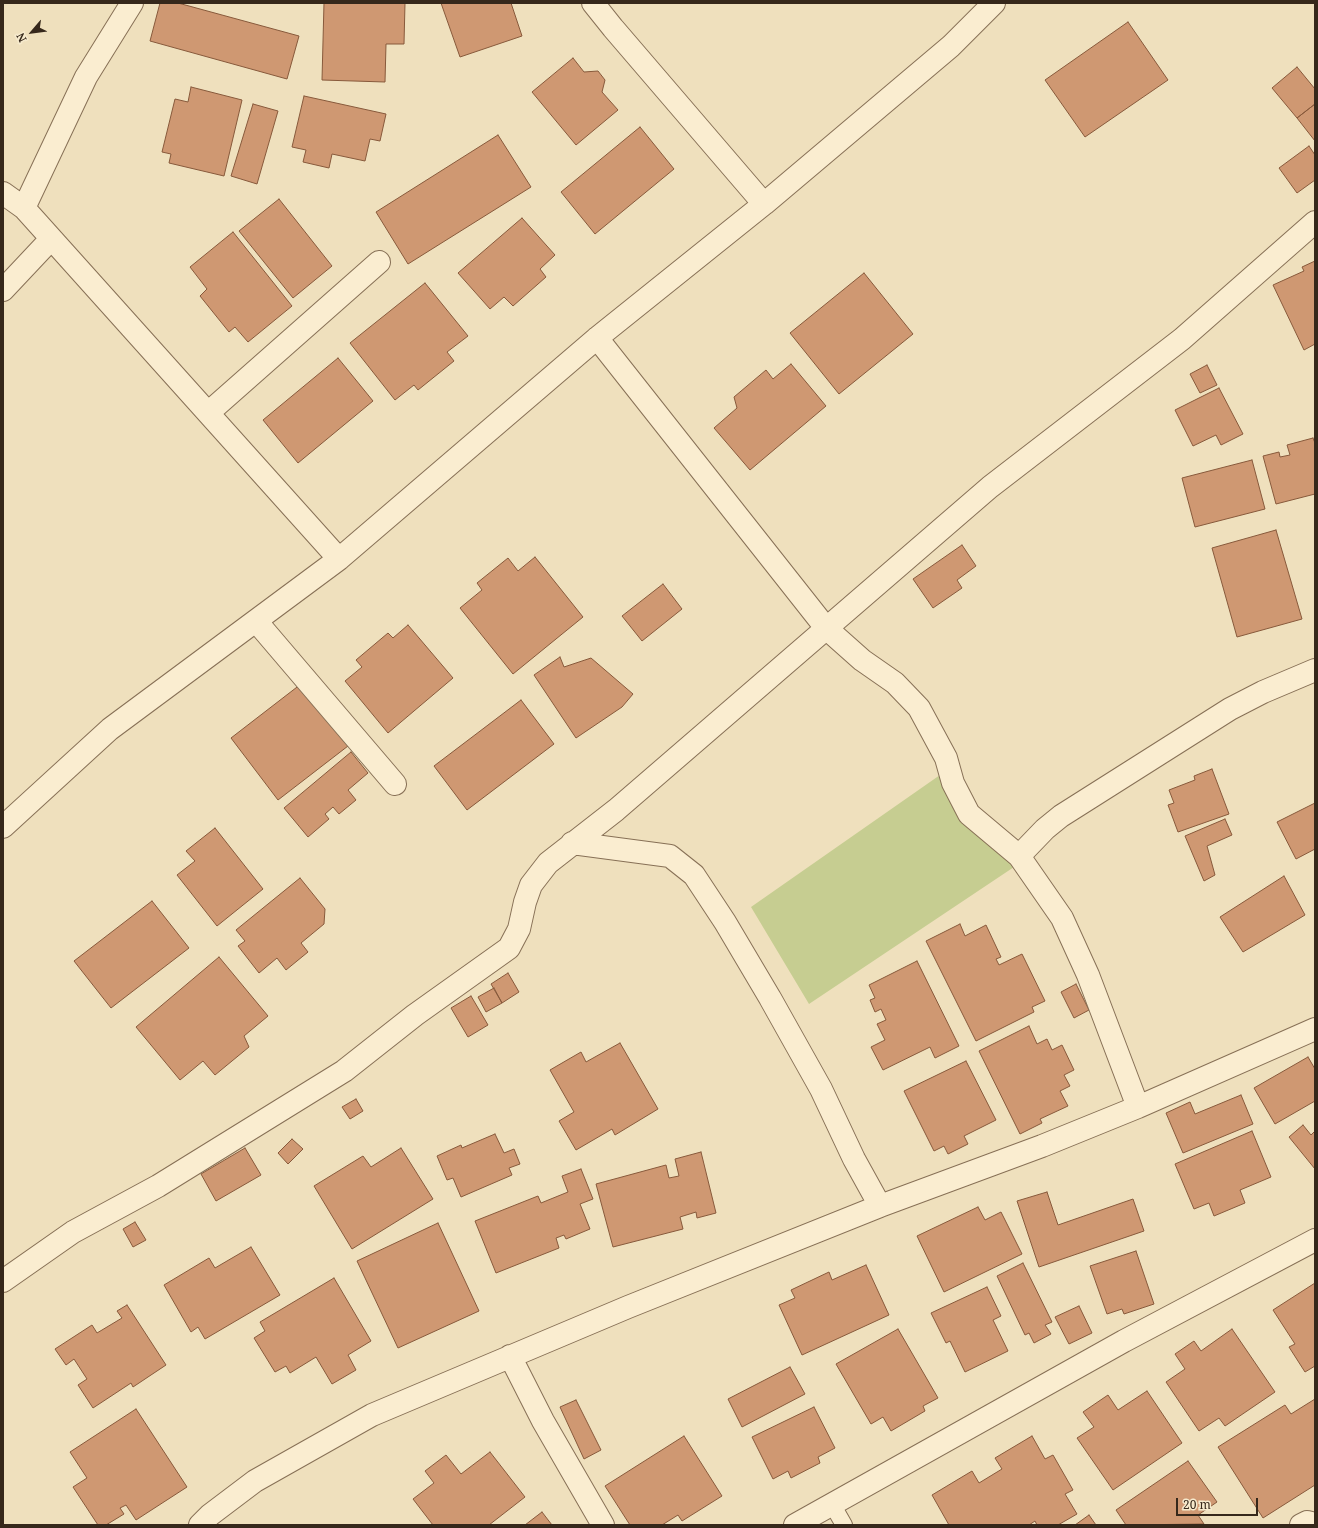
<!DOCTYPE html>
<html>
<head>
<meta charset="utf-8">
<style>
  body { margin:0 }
  #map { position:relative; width:1318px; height:1528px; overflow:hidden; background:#efe0bd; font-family:"Noto Serif",serif }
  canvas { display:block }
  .frame { position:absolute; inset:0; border:4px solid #36281b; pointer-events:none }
  .north { position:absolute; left:12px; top:12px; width:40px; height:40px; -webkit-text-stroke:3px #f6eacd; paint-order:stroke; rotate:242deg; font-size:11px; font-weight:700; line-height:16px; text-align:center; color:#36281b }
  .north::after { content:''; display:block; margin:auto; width:14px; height:18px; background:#36281b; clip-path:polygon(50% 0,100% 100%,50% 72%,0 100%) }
  .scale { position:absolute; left:1176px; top:1498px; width:82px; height:18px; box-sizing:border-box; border:2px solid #36281b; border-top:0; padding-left:5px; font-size:12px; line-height:14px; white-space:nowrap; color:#36281b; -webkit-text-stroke:3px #f6eacd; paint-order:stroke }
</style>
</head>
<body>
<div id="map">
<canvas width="1318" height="1528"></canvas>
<div class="frame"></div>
<div class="north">N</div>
<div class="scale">20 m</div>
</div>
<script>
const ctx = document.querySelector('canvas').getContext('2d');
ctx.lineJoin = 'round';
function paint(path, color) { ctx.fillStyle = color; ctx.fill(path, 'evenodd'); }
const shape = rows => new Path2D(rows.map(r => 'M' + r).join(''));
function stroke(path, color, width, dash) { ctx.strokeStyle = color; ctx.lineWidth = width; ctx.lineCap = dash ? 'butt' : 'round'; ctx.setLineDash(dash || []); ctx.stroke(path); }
const green = shape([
  [940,775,963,817,1014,867,809,1004,751,907]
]);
const building = shape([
  [160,3,178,3,299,36,287,79,150,41,160,3],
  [324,3,405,3,404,44,386,44,385,82,322,80,324,3],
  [441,3,511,3,522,36,460,57,441,3],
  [1128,22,1168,80,1085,137,1045,80,1128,22],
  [573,58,584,72,598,71,605,80,602,92,618,110,576,145,532,92,573,58],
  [1297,67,1315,89,1315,104,1297,118,1272,88,1297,67],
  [191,87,242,100,224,176,169,163,171,154,162,152,175,99,188,102,191,87],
  [304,96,386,114,380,141,370,139,365,161,332,154,329,168,303,162,306,150,292,147,304,96],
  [253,104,278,111,257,184,231,176,253,104],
  [1315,104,1315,141,1297,118,1315,104],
  [640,127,674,169,595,234,561,192,640,127],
  [498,135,531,187,408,264,376,212,498,135],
  [1309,146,1315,155,1315,180,1297,193,1279,168,1309,146],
  [279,199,332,266,293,298,239,231,279,199],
  [522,218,555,255,540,269,546,277,513,306,504,297,490,309,458,273,522,218],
  [233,232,292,306,248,342,235,327,229,332,200,296,207,289,190,267,233,232],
  [1315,261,1315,344,1304,350,1273,285,1304,271,1302,267,1315,261],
  [864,273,913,334,839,394,790,333,864,273],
  [425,283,468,336,447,352,454,361,418,390,414,385,395,400,350,343,425,283],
  [338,358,373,401,298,463,263,420,338,358],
  [791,364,826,406,750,470,714,428,737,408,734,397,766,370,773,379,791,364],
  [1207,365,1217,385,1200,393,1190,374,1207,365],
  [1219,388,1243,434,1221,445,1216,435,1193,446,1175,410,1219,388],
  [1313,438,1315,443,1315,494,1276,504,1263,456,1279,452,1280,457,1290,455,1287,445,1313,438],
  [1252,460,1265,509,1195,527,1182,478,1252,460],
  [1276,530,1302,619,1237,637,1212,548,1276,530],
  [962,545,976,566,957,580,962,588,933,608,913,579,962,545],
  [535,557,583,617,513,674,460,608,482,590,477,583,508,558,518,571,535,557],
  [663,584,682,609,642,641,622,616,663,584],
  [408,625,453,678,388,733,345,681,362,667,356,660,388,633,393,638,408,625],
  [560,657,564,667,591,658,633,694,622,707,576,738,534,675,560,657],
  [301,684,348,746,278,800,231,738,301,684],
  [521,700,554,744,467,810,434,766,521,700],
  [351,752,368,773,348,790,356,800,339,814,333,807,325,814,329,819,308,837,284,808,351,752],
  [1212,769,1229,814,1178,832,1168,805,1174,803,1169,790,1195,780,1194,776,1212,769],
  [1315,803,1315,849,1296,859,1277,822,1315,803],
  [1225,819,1232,835,1207,846,1215,875,1204,881,1185,836,1225,819],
  [215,828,263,889,217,926,177,875,195,861,186,851,215,828],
  [1284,876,1305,915,1243,952,1220,917,1284,876],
  [300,878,325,909,324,924,301,943,308,952,286,970,277,958,259,973,238,946,245,941,236,930,300,878],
  [152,901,189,948,111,1008,74,961,152,901],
  [960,924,965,936,986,925,1001,957,996,959,999,965,1022,954,1045,1001,1032,1007,1034,1012,976,1041,926,941,960,924],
  [219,957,268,1016,244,1036,249,1047,215,1075,203,1061,180,1080,136,1027,219,957],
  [917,961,959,1046,935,1058,930,1047,883,1070,871,1047,885,1040,877,1024,886,1020,881,1009,875,1012,870,1000,875,998,869,985,917,961],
  [508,973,519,992,502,1003,491,984,508,973],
  [1076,984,1089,1010,1074,1018,1061,992,1076,984],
  [494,988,502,1003,486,1012,478,997,494,988],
  [471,996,488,1025,468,1037,451,1008,471,996],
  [1029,1026,1037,1044,1047,1039,1052,1050,1062,1045,1074,1070,1064,1075,1070,1086,1060,1091,1068,1106,1040,1119,1042,1123,1020,1134,979,1051,1029,1026],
  [620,1043,658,1109,615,1135,612,1129,576,1150,559,1121,574,1112,550,1070,581,1052,586,1062,620,1043],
  [1308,1057,1315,1069,1315,1101,1275,1124,1254,1088,1308,1057],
  [966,1061,996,1120,964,1136,968,1144,948,1154,944,1146,934,1151,904,1091,966,1061],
  [1241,1095,1253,1124,1183,1153,1166,1113,1190,1102,1195,1114,1241,1095],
  [356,1099,363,1111,350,1119,342,1107,356,1099],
  [1303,1125,1311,1135,1315,1131,1315,1169,1289,1137,1303,1125],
  [1252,1131,1271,1177,1240,1190,1245,1203,1214,1216,1209,1203,1194,1209,1175,1164,1252,1131],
  [495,1134,504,1153,514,1149,520,1164,509,1168,512,1175,461,1197,453,1178,447,1180,437,1156,461,1145,462,1148,495,1134],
  [292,1139,303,1149,288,1164,278,1153,292,1139],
  [245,1148,261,1175,216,1201,201,1174,245,1148],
  [401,1148,433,1199,352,1249,314,1186,363,1156,371,1167,401,1148],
  [701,1152,716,1213,697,1218,696,1212,680,1217,683,1229,613,1247,596,1184,666,1165,669,1178,679,1176,675,1159,701,1152],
  [581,1169,593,1199,580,1204,590,1229,566,1239,564,1235,556,1238,559,1248,496,1273,475,1221,538,1196,541,1203,568,1192,562,1176,581,1169],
  [1047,1192,1058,1225,1133,1199,1144,1231,1039,1267,1017,1201,1047,1192],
  [978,1207,985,1220,1001,1212,1022,1254,944,1292,917,1236,978,1207],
  [135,1222,146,1240,133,1247,123,1229,135,1222],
  [438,1223,479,1311,398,1348,357,1261,438,1223],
  [251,1247,280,1295,205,1339,198,1327,191,1332,164,1285,209,1258,215,1268,251,1247],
  [1136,1251,1154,1304,1124,1314,1122,1309,1107,1314,1090,1266,1136,1251],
  [1023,1263,1052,1322,1045,1325,1051,1334,1034,1343,1029,1333,1025,1335,997,1276,1023,1263],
  [866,1265,889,1315,802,1355,779,1305,795,1298,791,1290,829,1272,832,1280,866,1265],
  [334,1278,371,1341,348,1355,356,1370,332,1384,316,1357,290,1373,286,1366,275,1372,254,1338,265,1331,260,1322,334,1278],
  [1315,1283,1315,1366,1305,1372,1289,1347,1295,1344,1273,1310,1315,1283],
  [987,1287,1001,1316,993,1320,1008,1351,965,1372,950,1341,946,1343,931,1313,987,1287],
  [127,1305,166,1365,133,1387,131,1383,93,1408,78,1385,87,1379,74,1359,66,1365,55,1349,92,1325,97,1333,122,1318,117,1311,127,1305],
  [1079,1306,1092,1333,1069,1344,1055,1317,1079,1306],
  [898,1329,938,1398,923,1406,925,1411,891,1431,883,1417,871,1424,836,1364,898,1329],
  [1232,1329,1275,1392,1225,1426,1219,1418,1199,1431,1166,1382,1185,1369,1175,1354,1194,1341,1201,1351,1232,1329],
  [790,1367,805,1394,742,1427,728,1399,790,1367],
  [1147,1391,1182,1443,1113,1490,1077,1438,1094,1427,1083,1412,1108,1395,1118,1410,1147,1391],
  [1315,1399,1315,1485,1263,1518,1218,1447,1285,1405,1291,1414,1315,1399],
  [576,1400,601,1450,584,1459,560,1407,576,1400],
  [814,1407,835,1448,818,1457,820,1463,791,1478,788,1471,773,1479,752,1437,814,1407],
  [136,1409,187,1487,136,1520,126,1505,120,1508,124,1514,106,1525,98,1525,73,1487,87,1478,70,1452,136,1409],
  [684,1436,722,1496,682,1521,678,1515,662,1525,630,1525,605,1486,684,1436],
  [1032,1436,1045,1459,1053,1455,1073,1490,1065,1494,1077,1514,1058,1525,1037,1525,1035,1521,1029,1525,949,1525,932,1495,972,1471,979,1483,1002,1469,995,1458,1032,1436],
  [490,1452,525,1497,489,1525,433,1525,413,1499,434,1483,425,1471,446,1455,461,1474,490,1452],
  [1188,1461,1217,1502,1198,1515,1204,1524,1126,1525,1116,1510,1188,1461],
  [542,1512,552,1525,525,1525,542,1512],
  [1089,1515,1096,1525,1075,1525,1089,1515]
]);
const service = shape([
  [832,1504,844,1525]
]);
const minor = shape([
  [593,3,613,28,764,204],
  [3,193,24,208,339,559],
  [24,208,86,77,132,3],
  [3,290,51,239],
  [597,338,826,628,862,660,895,683,919,708,946,758,953,783,969,814,1019,856,1062,918,1088,975,1138,1107],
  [208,413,379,262],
  [256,621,395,784],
  [3,827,110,729,339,559,597,338,764,204,951,46,994,3],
  [572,843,670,856,694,875,725,922,770,998,821,1089,854,1159,880,1206],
  [1019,856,1045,829,1061,816,1230,709,1263,692,1315,670],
  [3,1281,73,1232,158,1186,344,1071,415,1015,509,948,519,929,525,902,531,885,548,863,616,810,990,487,1182,339,1315,222],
  [510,1356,543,1421,603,1525],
  [200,1525,210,1515,255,1481,372,1415,628,1307,880,1206,1042,1146,1138,1107,1315,1029],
  [795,1525,1124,1341,1315,1240],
  [1301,1525,1307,1522,1315,1524]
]);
paint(green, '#c6cd91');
paint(building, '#cf9872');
stroke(building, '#87593b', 1);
stroke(service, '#877056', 18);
stroke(minor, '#877056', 24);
stroke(service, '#faedd0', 16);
stroke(minor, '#faedd0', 22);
</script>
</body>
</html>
